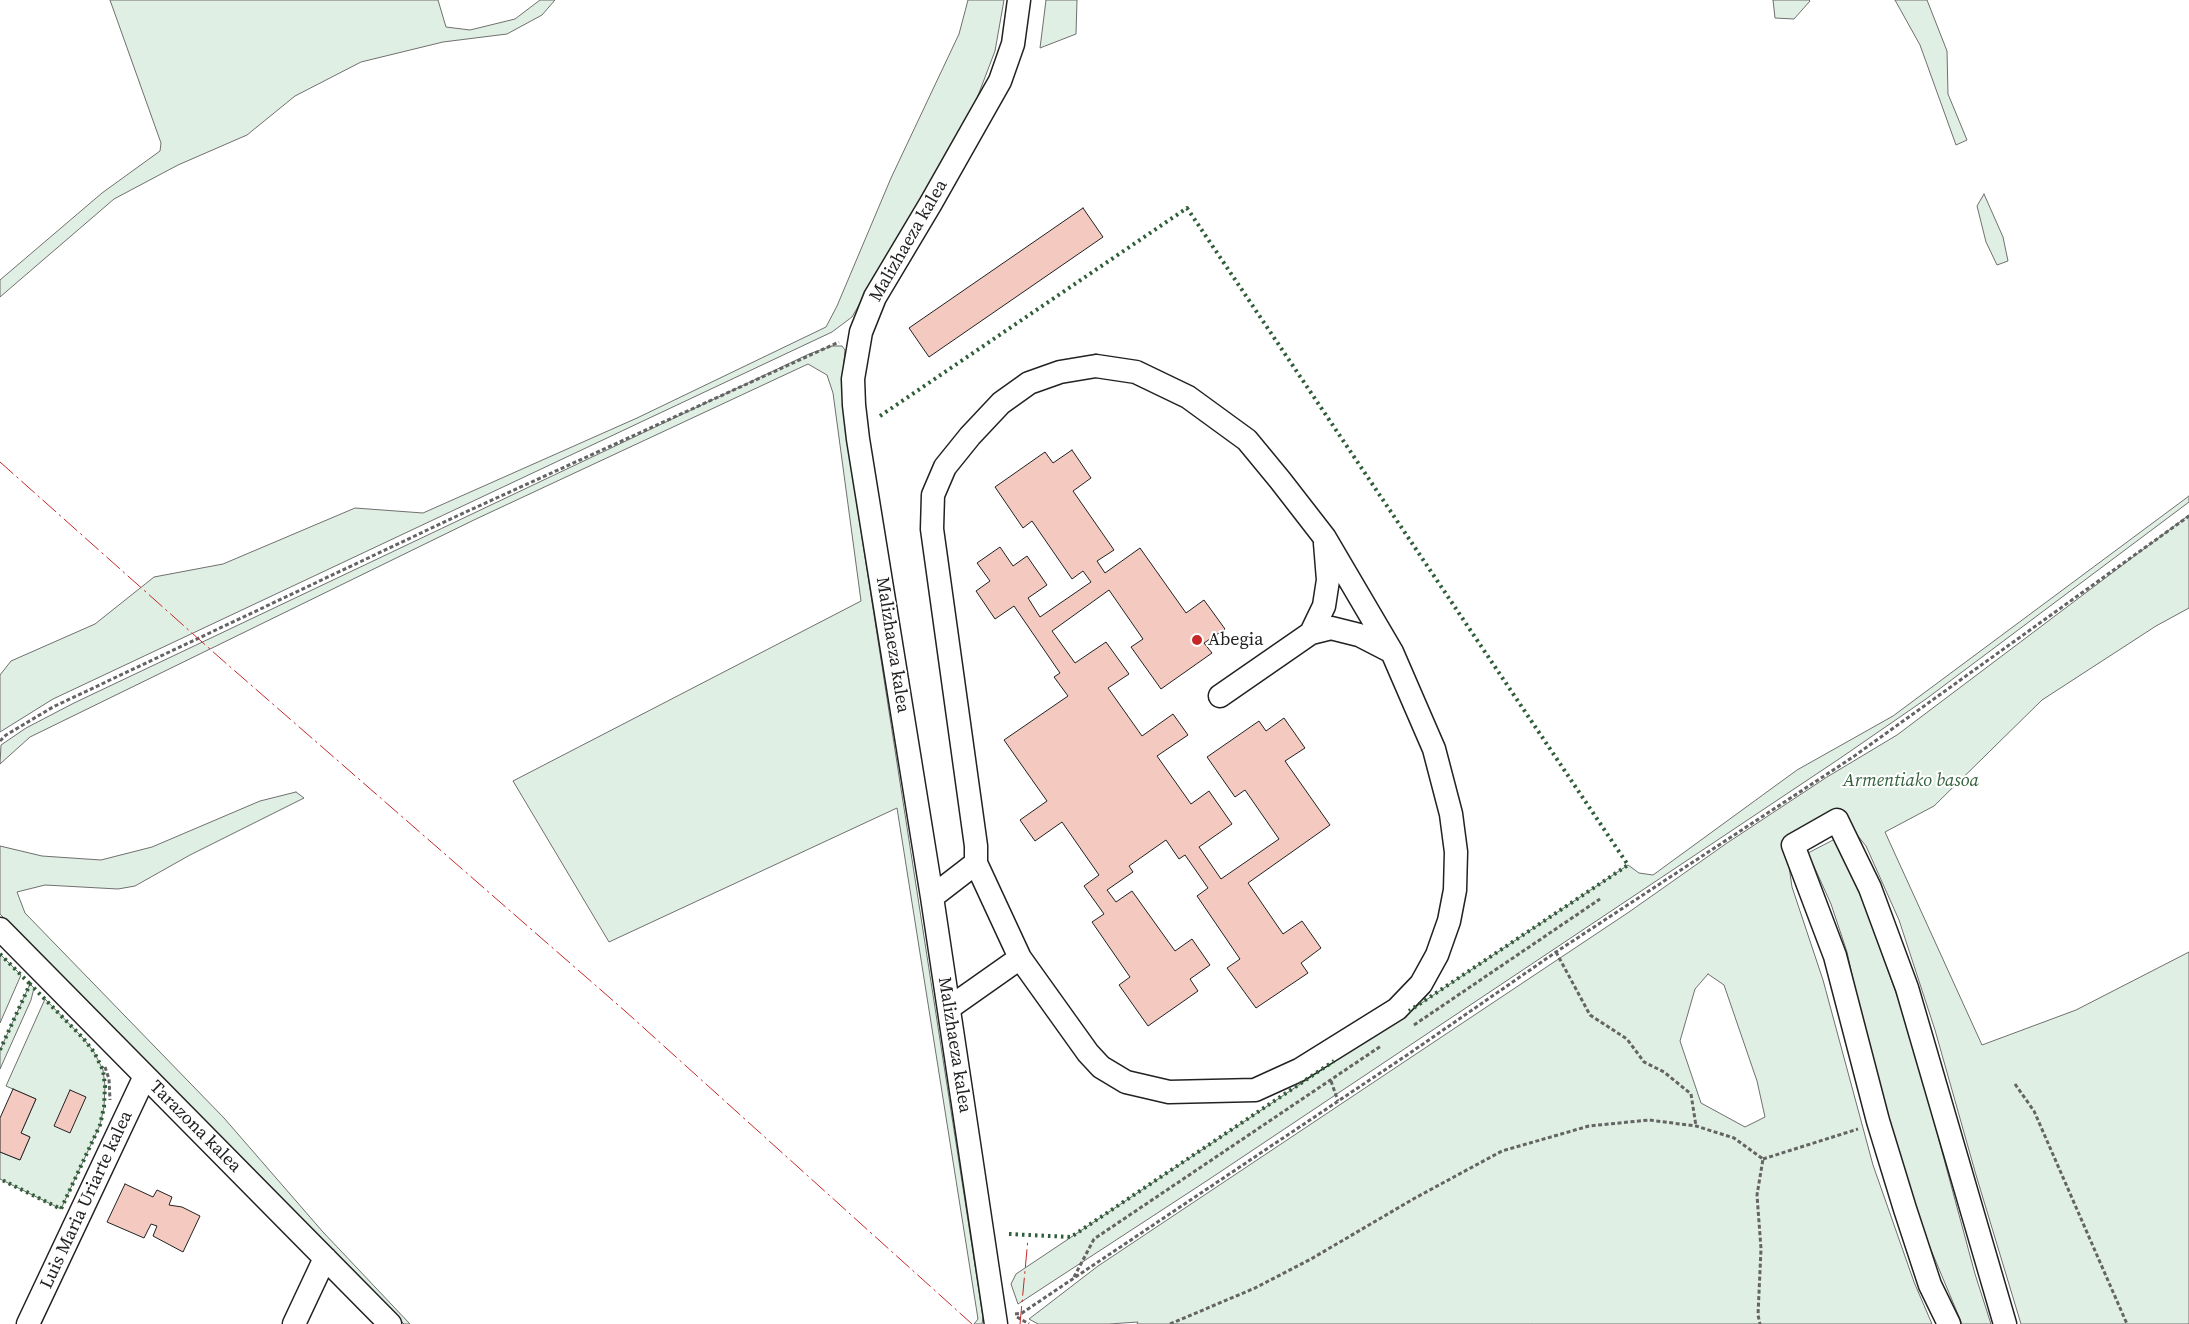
<!DOCTYPE html>
<html>
<head>
<meta charset="utf-8">
<style>
  body { margin:0 }
  canvas { display:block; background:#fff }
</style>
</head>
<body>
<canvas width="2189" height="1324"></canvas>
<script>
const ctx = document.querySelector('canvas').getContext('2d');
ctx.lineJoin = 'round';
function paint(path, color) { ctx.fillStyle = color; ctx.fill(path, 'evenodd'); }
const shape = rows => new Path2D(rows.map(r => 'M' + r).join(''));
function stroke(path, color, width, dash) { ctx.strokeStyle = color; ctx.lineWidth = width; ctx.lineCap = dash ? 'butt' : 'round'; ctx.setLineDash(dash || []); ctx.stroke(path); }
function label(font, color, halo, rows, align = 'center') {
  ctx.font = font + ' "Source Serif 4",serif'; ctx.lineWidth = 4; ctx.setLineDash([]); ctx.textBaseline = 'middle'; ctx.strokeStyle = halo; ctx.fillStyle = color; for (const [text, x, y, turn = 0] of rows) {
    ctx.save(); ctx.translate(x, y); ctx.rotate((+turn || 0) * Math.PI / 180); ctx.textAlign = isNaN(turn) ? turn : align; if (halo) ctx.strokeText(text, 0, 0); ctx.fillText(text, 0, 0); ctx.restore();
  }
}
const green = shape([
  [110,0,438,0,446,27,470,30,515,19,540,0,555,0,542,15,507,34,443,42,361,62,295,96,247,135,178,165,114,199,0,297,0,280,102,193,160,151,161,143,110,0],
  [968,0,1004,0,995,51,974,106,852,317,832,332,53,699,0,732,0,675,11,661,95,624,154,577,223,564,355,508,423,513,637,418,826,327,837,306,891,178,959,34,968,0],
  [1046,0,1077,0,1076,34,1040,48,1046,0],
  [1773,0,1809,0,1810,1,1794,19,1775,18,1773,0],
  [1895,0,1927,0,1947,51,1948,94,1967,140,1956,145,1920,45,1895,0],
  [1984,194,2003,237,2008,261,1997,265,1986,242,1977,206,1984,194],
  [832,346,842,346,845,350,842,384,848,447,983,1317,982,1324,974,1324,978,1319,897,808,609,942,513,781,861,601,833,393,827,375,808,364,476,519,30,737,0,764,1,745,26,728,74,703,809,354,832,346],
  [2189,496,2189,502,1926,699,1839,759,1208,1180,1018,1304,1011,1284,1016,1274,1628,865,1639,873,1653,875,1797,770,1893,716,2189,496],
  [2189,515,2189,608,2156,626,2042,700,1934,806,1885,832,1982,1045,2076,1010,2189,952,2189,1324,2021,1324,1976,1175,1935,1030,1899,920,1866,846,1842,816,1786,846,1792,887,1823,980,1873,1165,1914,1282,1932,1324,1137,1324,1138,1322,1109,1324,1038,1324,1029,1319,1098,1266,1629,912,1727,843,1827,777,1897,735,2189,515],
  [1708,974,1724,985,1757,1081,1765,1117,1745,1127,1701,1103,1680,1041,1695,989,1708,974],
  [296,792,304,798,190,855,135,886,118,889,45,885,17,892,25,913,224,1118,323,1232,410,1324,404,1324,0,914,0,846,42,856,101,860,152,847,260,801,296,792],
  [1835,839,1863,901,1909,1029,1975,1274,1991,1324,1962,1324,1929,1245,1904,1173,1861,1016,1847,952,1831,904,1808,853,1835,839],
  [0,954,21,975,0,1023,0,954],
  [30,984,34,988,31,1000,0,1069,0,1050,30,984],
  [45,999,83,1038,94,1052,103,1070,105,1086,104,1107,100,1125,61,1209,0,1179,0,1152,20,1160,30,1137,21,1133,36,1099,6,1086,45,999]
]);
const building = shape([
  [1083,208,1103,237,929,357,909,328,1083,208],
  [1072,450,1091,478,1073,491,1114,550,1097,561,1105,573,1140,548,1186,613,1204,600,1225,629,1204,643,1212,653,1161,689,1131,647,1143,639,1109,590,1052,631,1075,663,1106,642,1129,674,1108,688,1142,736,1173,714,1188,735,1157,756,1191,804,1209,791,1232,824,1199,847,1221,879,1279,839,1245,790,1235,797,1207,757,1259,721,1266,731,1284,718,1305,748,1285,761,1330,825,1248,883,1283,934,1302,921,1321,948,1301,963,1308,973,1256,1008,1227,968,1240,959,1197,896,1208,888,1185,855,1179,859,1166,840,1129,866,1133,872,1107,890,1116,902,1132,891,1175,951,1192,939,1210,965,1190,979,1198,991,1148,1026,1119,985,1130,977,1092,922,1104,914,1084,886,1099,875,1062,822,1035,841,1020,820,1047,801,1004,740,1068,696,1054,677,1060,673,1014,606,995,619,976,591,990,581,977,563,1000,547,1013,566,1027,556,1047,585,1028,598,1040,617,1091,582,1083,571,1072,579,1032,521,1023,528,995,487,1045,452,1053,463,1072,450],
  [13,1089,36,1099,21,1133,30,1137,20,1160,0,1152,0,1118,13,1089],
  [70,1090,86,1097,70,1133,54,1126,70,1090],
  [125,1184,153,1197,157,1190,172,1197,169,1205,182,1207,200,1216,183,1252,153,1236,157,1226,151,1224,144,1238,107,1222,125,1184]
]);
const path = shape([
  [0,741,6,735,53,707,457,516,839,342],
  [1556,952,1590,1015,1627,1039,1644,1062,1664,1072,1691,1094,1696,1126],
  [1414,1025,1600,899],
  [105,1067,109,1079,110,1100],
  [1331,1081,1338,1101],
  [2015,1084,2034,1111,2127,1324],
  [1763,1159,1858,1129],
  [1074,1277,1094,1239,1381,1046],
  [1015,1314,1022,1313,1092,1266,1410,1053,1556,952,1853,757,2189,516],
  [1017,1317,1029,1324],
  [1170,1324,1255,1288,1311,1259,1415,1198,1502,1151,1589,1126,1649,1120,1696,1126,1734,1138,1763,1159,1757,1195,1761,1249,1758,1315,1760,1324]
]);
const minor = shape([
  [1096,366,1136,372,1188,397,1247,440,1280,480,1325,538,1392,652,1434,749,1451,814,1456,852,1455,890,1449,921,1437,955,1421,984,1397,1009,1299,1070,1255,1090,1169,1092,1126,1082,1101,1067,1088,1053,1020,958,976,863,976,846,932,529,933,495,945,467,970,436,1001,403,1029,383,1060,372,1096,366],
  [1311,633,1324,606,1328,580,1325,543],
  [1220,696,1311,633,1331,628,1359,635,1392,652],
  [932,897,976,863],
  [0,929,390,1324],
  [949,1008,1020,958],
  [28,1324,145,1076],
  [294,1324,325,1258],
  [996,1324,932,897,858,439,854,405,853,379,861,332,875,297,931,203,1000,81,1013,44,1019,0],
  [1949,1324,1930,1285,1905,1209,1878,1121,1835,956,1793,845,1837,820,1870,888,1907,988,2005,1324]
]);
const hedge = shape([
  [880,416,1187,208,1628,865,1409,1011],
  [0,954,30,984],
  [0,1050,30,984,83,1038,94,1052,103,1070,105,1086,104,1107,100,1125,61,1209,0,1179],
  [1009,1234,1071,1237,1334,1061]
]);
const power = shape([
  [0,462,220,658,625,1011,972,1324],
  [1020,1324,1028,1239]
]);
const markers = [
  [1197,640,6,"#c62828"]
];
const streetNames = [
  ["Malizhaeza kalea",909,241,-60],
  ["Malizhaeza kalea",892,645,81],
  ["Malizhaeza kalea",954,1045,81],
  ["Tarazona kalea",195,1127,45],
  ["Luis Maria Uriarte kalea",87,1200,-65]
];
const poiNames = [
  ["Abegia",1208,640]
];
const parkNames = [
  ["Armentiako basoa",1911,781]
];
paint(green, '#e0efe3');
stroke(green, '#6f6f6f', 1);
paint(building, '#f3c9c0');
stroke(building, '#222', 1);
stroke(minor, '#222', 25);
stroke(path, '#646464', 3, [4, 2.5]);
stroke(minor, '#fff', 22);
stroke(hedge, '#2f5e38', 4, [2.5, 4]);
stroke(power, '#c62828', 1, [18, 4, 2.5, 4]);
for (const [x, y, r, color] of markers) { const dot = new Path2D(); dot.arc(x, y, r, 0, 2 * Math.PI); ctx.fillStyle = color; ctx.fill(dot); stroke(dot, '#fff', 2); }
label('18px', '#222', '#fff', streetNames);
label('18px', '#222', '#fff', poiNames, 'left');
label('italic 18px', '#2f5e38', '#fff', parkNames);
</script>
</body>
</html>
